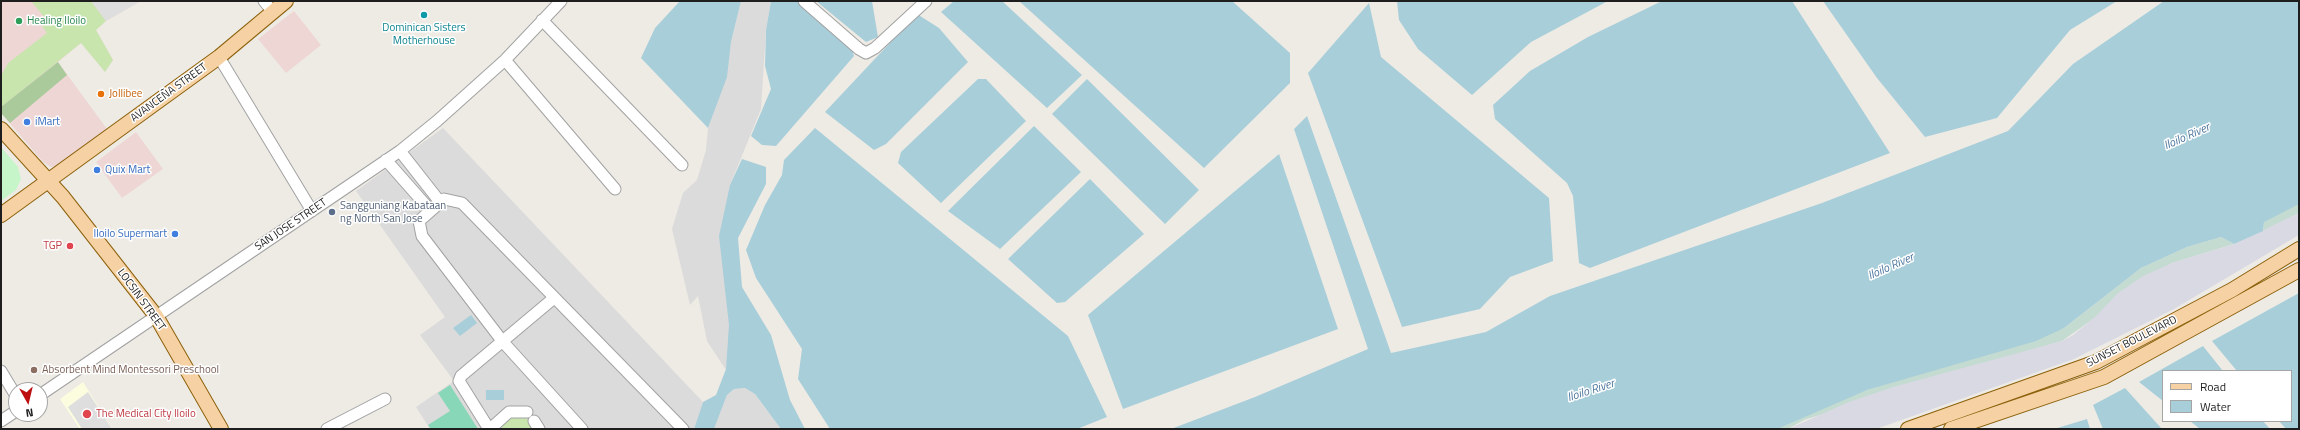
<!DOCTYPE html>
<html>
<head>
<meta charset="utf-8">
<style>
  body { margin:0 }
  #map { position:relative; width:2300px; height:430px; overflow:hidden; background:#eeebe5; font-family:"Titillium Web",sans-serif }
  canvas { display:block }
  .frame { position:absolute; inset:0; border:2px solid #1e1e1e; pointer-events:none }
  .legend { position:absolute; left:2162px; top:370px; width:130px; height:52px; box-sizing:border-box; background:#fff; border:1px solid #a5a5a5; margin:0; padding:5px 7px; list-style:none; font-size:12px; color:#1e1e1e }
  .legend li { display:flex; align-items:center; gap:8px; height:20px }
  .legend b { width:20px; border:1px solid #a5a5a5 }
  .north { position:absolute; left:8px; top:382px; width:40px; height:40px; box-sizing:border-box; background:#fff; border:1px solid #a5a5a5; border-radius:50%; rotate:172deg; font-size:11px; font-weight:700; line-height:16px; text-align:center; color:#1e1e1e }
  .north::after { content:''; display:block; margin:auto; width:14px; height:18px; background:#bd0f10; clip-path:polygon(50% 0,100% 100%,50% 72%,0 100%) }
</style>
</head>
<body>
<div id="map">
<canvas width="2300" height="430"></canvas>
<div class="frame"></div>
<ul class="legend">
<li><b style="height:5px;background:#f5d1a3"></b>Road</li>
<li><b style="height:11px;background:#a8ced9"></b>Water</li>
</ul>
<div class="north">N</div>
</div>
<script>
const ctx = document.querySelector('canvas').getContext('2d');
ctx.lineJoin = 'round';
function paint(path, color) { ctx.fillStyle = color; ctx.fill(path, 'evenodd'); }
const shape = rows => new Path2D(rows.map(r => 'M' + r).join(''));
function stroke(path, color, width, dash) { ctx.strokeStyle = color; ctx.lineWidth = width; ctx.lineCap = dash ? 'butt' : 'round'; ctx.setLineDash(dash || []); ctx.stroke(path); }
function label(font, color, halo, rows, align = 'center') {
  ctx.font = font + ' "Titillium Web",sans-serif'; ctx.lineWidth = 3; ctx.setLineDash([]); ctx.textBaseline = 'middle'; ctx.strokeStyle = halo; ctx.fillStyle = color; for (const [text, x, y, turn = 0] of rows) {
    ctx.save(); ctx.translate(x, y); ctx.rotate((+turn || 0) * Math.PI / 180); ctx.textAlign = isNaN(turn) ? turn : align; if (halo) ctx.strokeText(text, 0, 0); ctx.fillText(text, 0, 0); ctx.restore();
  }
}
const residential = shape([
  [741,1,771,1,766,30,761,109,730,185,734,311,726,370,707,341,698,296,690,305,672,229,683,193,697,180,706,150,708,128,726,77,731,42],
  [443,128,703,402,694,429,430,429,416,407,454,381,420,335,445,317,356,191],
  [745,388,755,394,781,429,714,429,727,395,734,389]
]);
const commercial = shape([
  [1,1,141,1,106,21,96,30,113,60,105,72,81,43,58,62,107,129,61,165,51,167,43,162,1,113],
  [294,11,321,45,286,73,258,39],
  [136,132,163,169,122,198,96,162]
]);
const education = shape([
  [83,382,112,429,80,429,60,399]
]);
const grass = shape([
  [31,1,91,1,106,21,96,30,113,60,105,72,81,43,1,107,1,76,8,63,47,33,40,23,45,18],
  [525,415,533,429,501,429,507,417]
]);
const forest = shape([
  [58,62,67,75,10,123,1,113,1,107]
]);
const wetland = shape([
  [2299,191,2299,213,2263,231,2264,222],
  [2221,237,2234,244,2172,263,2062,341,1958,371,1804,420,1788,429,1743,429,2064,328,2141,268,2187,247]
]);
const park = shape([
  [1,147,18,167,21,179,16,190,1,201]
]);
const pitch = shape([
  [450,385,478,429,431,429,428,425,450,411,438,393]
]);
const parking = shape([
  [91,1,141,1,106,21],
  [88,392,112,429,82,429,68,407]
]);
const plaza = shape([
  [2299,213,2299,235,2174,309,2074,359,1876,429,1788,429,1849,402,1893,387,2062,341,2073,335,2096,316,2118,293,2143,276,2172,263,2234,244]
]);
const water = shape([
  [680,1,741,1,731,42,727,77,708,128,641,58,655,28],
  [771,1,797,1,851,46,854,56,776,146,762,145,751,136,771,89,765,66,766,30],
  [816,1,872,1,878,37,866,42],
  [954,1,1002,1,1082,75,1047,108,941,12],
  [1019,1,1232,1,1290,53,1290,83,1204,168],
  [1397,1,1608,1,1531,42,1472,95,1418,49,1399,20],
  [1662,1,1792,1,1890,153,1590,268,1579,263,1573,196,1567,183,1495,119,1493,105,1530,71,1588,37],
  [1823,1,2117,1,2070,30,1997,118,1925,137,1877,78],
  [2164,1,2299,1,2299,204,2264,222,2263,231,2234,244,2221,237,2187,247,2141,268,2064,328,2036,341,1867,390,1777,429,1171,429,1255,397,1368,349,1294,129,1307,116,1391,353,1486,332,1550,296,1822,203,2008,131,2073,64],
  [1369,3,1381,57,1549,198,1553,261,1510,277,1480,309,1402,327,1308,73],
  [917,14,939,28,968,62,886,144,874,150,825,112],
  [978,79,986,79,1026,121,941,203,898,163,901,152],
  [1087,79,1199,190,1165,224,1052,114],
  [1034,126,1081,172,1000,249,948,211],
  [815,128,1068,336,1107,417,1077,429,830,429,798,379,802,349,756,278,746,250,765,205,782,175,784,160],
  [1279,154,1338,329,1123,409,1088,315],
  [742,159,766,167,766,184,738,238,742,287,771,335,790,400,805,429,781,429,755,394,745,388,734,389,727,395,714,429,694,429,703,402,716,395,726,369,729,325,719,236,730,185],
  [1090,179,1144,234,1065,302,1057,303,1008,259],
  [2299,293,2299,429,2286,429,2279,421,2291,421,2291,371,2237,371,2212,341],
  [471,315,477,323,460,336,453,328],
  [2203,346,2223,371,2163,371,2163,401,2139,382],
  [2125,388,2162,429,2103,429,2093,405],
  [486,390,504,390,504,400,486,400],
  [2087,419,2090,429,2024,429,2054,429],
  [2190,421,2263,421,2270,429,2200,429]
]);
const minor = shape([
  [264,1,273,12],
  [804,1,859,49,866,53,875,48,926,1],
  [542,20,682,165],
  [219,57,312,211],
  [505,60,615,189],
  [400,151,440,202],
  [386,160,430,210],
  [1,371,16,396],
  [40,395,400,151,437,121,505,60,561,1],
  [1,421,16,411],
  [534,421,539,429],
  [327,429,385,399],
  [489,429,459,381,461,376,554,298],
  [490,429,509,412,527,412],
  [582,429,503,342,422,236,419,221,444,199,462,203,683,429]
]);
const major = shape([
  [1,129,63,197,156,316,221,429],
  [1,215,219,57,286,1],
  [1908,429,2096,362,2232,290,2299,249],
  [1951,429,2104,377,2299,270]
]);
const markers = [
  [424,15,4,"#0f9aa8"],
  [19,21,4,"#2e9e5b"],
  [101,94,4,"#e8710a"],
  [27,122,4,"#3f7fe0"],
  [97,170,4,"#3f7fe0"],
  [332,212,4,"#5c6f8a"],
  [175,234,4,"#3f7fe0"],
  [70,246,4,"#e0444e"],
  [34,370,4,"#8d6e63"],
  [87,414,5,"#e0444e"]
];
const leisureNames = [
  ["Healing Iloilo",27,21]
];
const cultureNames = [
  ["Dominican Sisters",424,28],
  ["Motherhouse",424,41]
];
const streetNames = [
  ["AVANCEÑA STREET",169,93,-36],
  ["SAN JOSE STREET",291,225,-34],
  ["LOCSIN STREET",141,300,54],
  ["SUNSET BOULEVARD",2132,342,-27]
];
const foodNames = [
  ["Jollibee",109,94]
];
const shopNames = [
  ["iMart",35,122],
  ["Quix Mart",105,170],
  ["Iloilo Supermart",167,234,"right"]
];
const serviceNames = [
  ["Sangguniang Kabataan",340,206],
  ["ng North San Jose",340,219]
];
const healthNames = [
  ["TGP",62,246],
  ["The Medical City Iloilo",96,414,"left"]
];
const educationNames = [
  ["Absorbent Mind Montessori Preschool",42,370]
];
const waterNames = [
  ["Iloilo River",2187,137,-24],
  ["Iloilo River",1891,267,-24],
  ["Iloilo River",1591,391,-18]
];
paint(residential, '#dcdbdb');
paint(commercial, '#eed6d5');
paint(education, '#fcfcdf');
paint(grass, '#c9e5ae');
paint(forest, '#aaca9c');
paint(wetland, '#c3dbd0');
paint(park, '#c5f5c8');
paint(pitch, '#88d7b8');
paint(parking, '#dedede');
paint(plaza, '#d9d9e4');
paint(water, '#a8ced9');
stroke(minor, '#a2a2a2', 13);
stroke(major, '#8c610b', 16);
stroke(minor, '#fff', 11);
stroke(major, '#f5d1a3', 14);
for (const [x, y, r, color] of markers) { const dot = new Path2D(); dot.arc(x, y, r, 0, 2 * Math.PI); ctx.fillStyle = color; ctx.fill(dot); stroke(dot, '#fff', 1.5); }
label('11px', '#27864d', '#fff', leisureNames, 'left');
label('11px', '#0d838f', '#fff', cultureNames);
label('11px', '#1e1e1e', '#fff', streetNames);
label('11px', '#c56008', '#fff', foodNames, 'left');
label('11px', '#366cbe', '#fff', shopNames, 'left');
label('11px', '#4e5e75', '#fff', serviceNames, 'left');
label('11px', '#be3a42', '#fff', healthNames, 'right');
label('11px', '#785e54', '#fff', educationNames, 'left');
label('italic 12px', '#4f779f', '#fff', waterNames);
</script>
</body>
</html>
